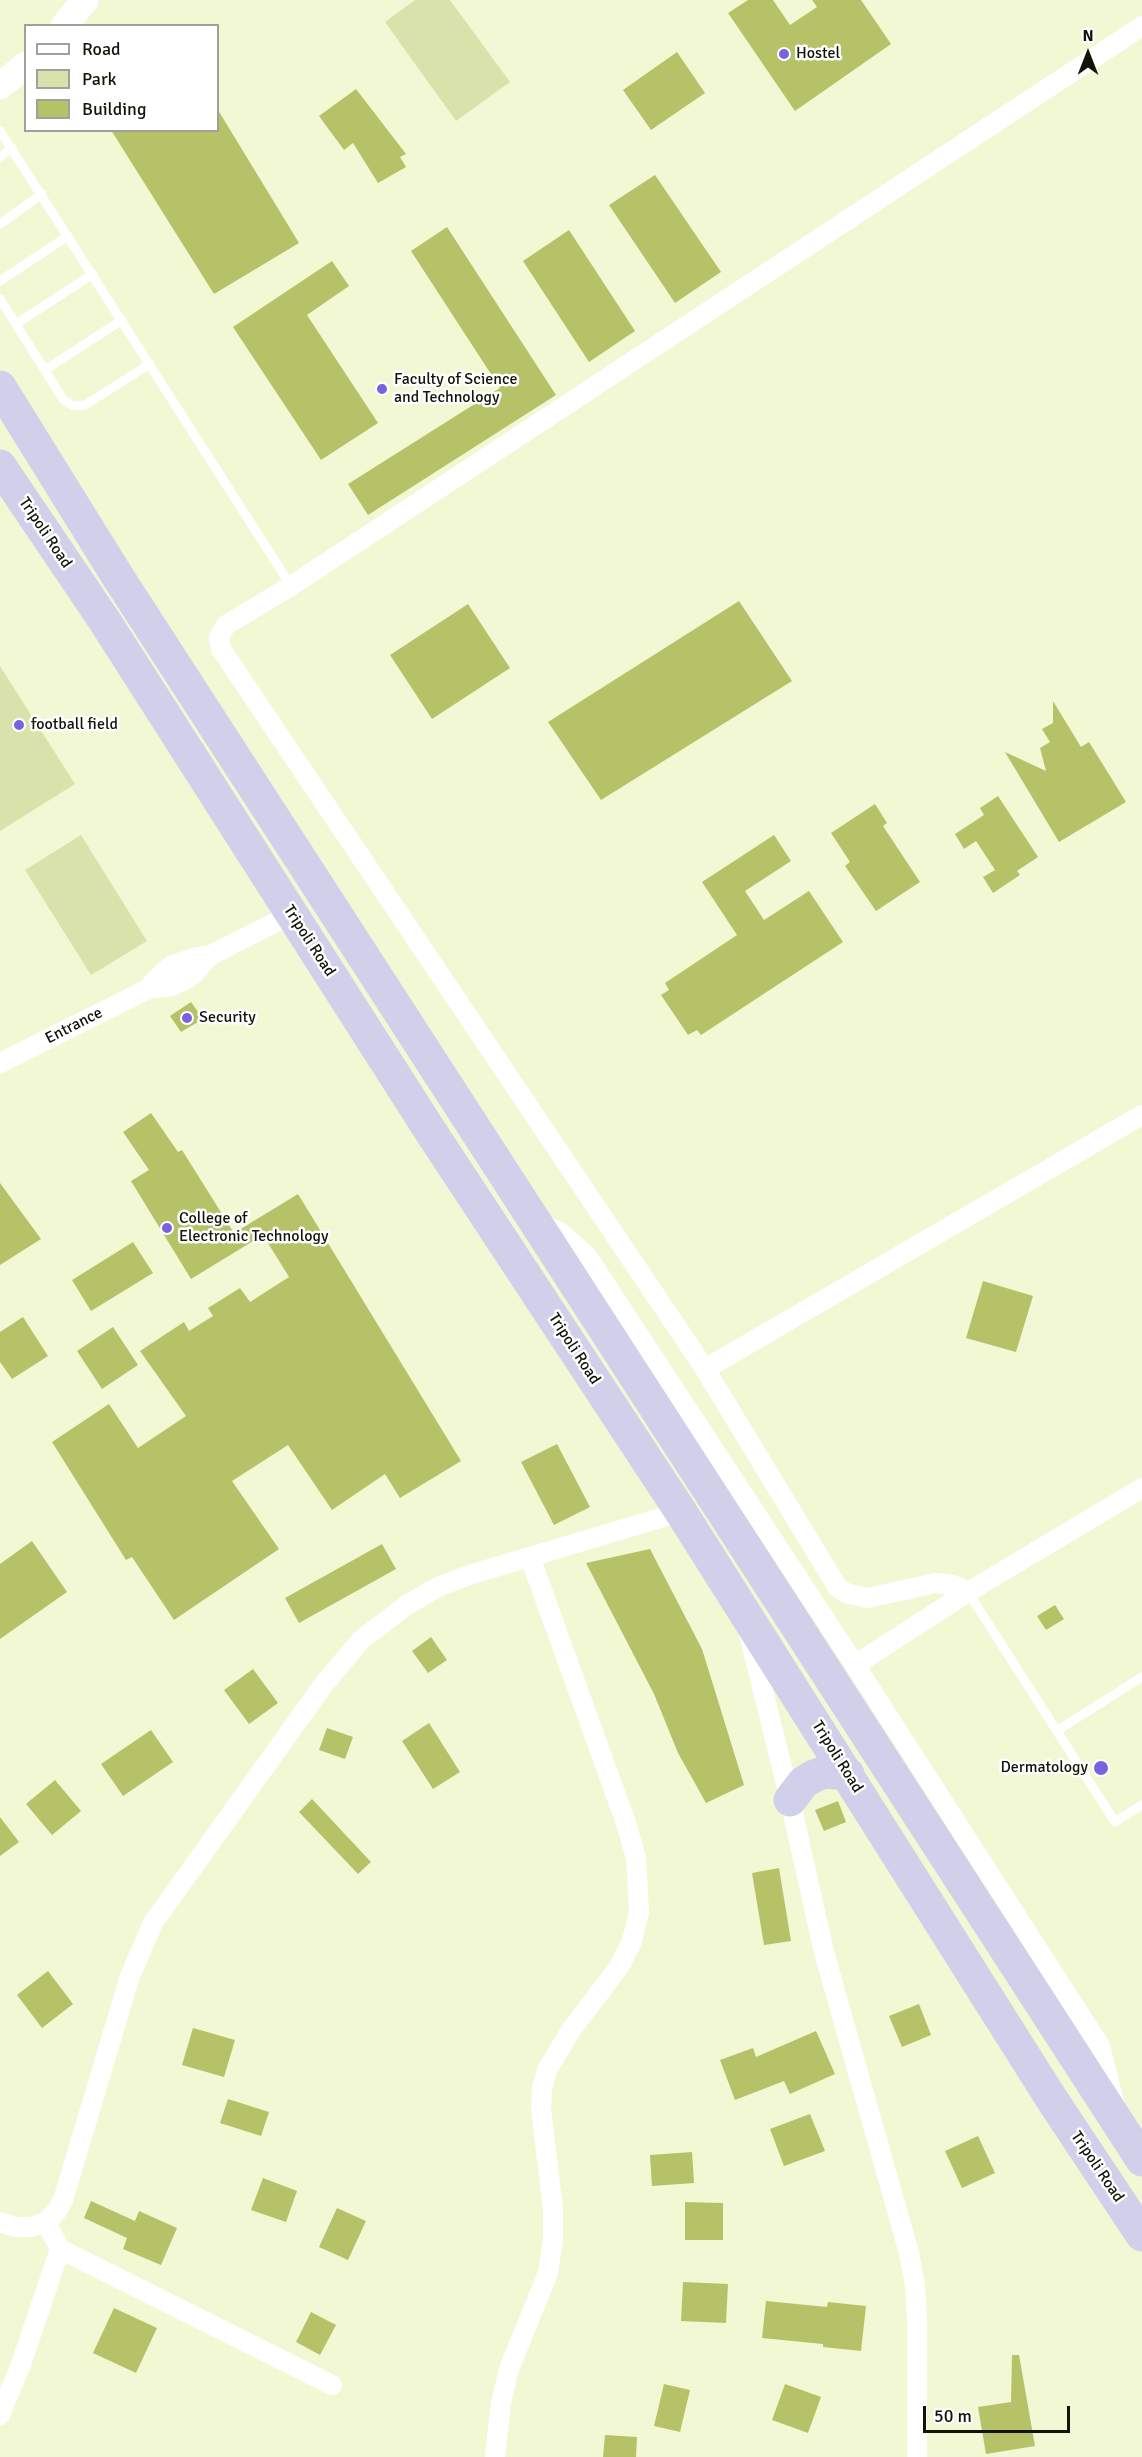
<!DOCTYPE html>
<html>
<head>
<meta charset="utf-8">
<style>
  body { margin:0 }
  #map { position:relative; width:1142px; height:2457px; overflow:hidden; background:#f2f8d4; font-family:Signika,sans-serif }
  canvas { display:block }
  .legend { position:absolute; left:24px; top:24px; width:195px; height:108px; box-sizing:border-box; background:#fff; border:2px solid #a0a19c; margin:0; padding:8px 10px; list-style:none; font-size:18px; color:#121408 }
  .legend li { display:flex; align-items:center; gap:12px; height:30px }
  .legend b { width:30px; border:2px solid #a0a19c }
  .north { position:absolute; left:1058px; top:24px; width:60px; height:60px; -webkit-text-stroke:4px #fff; paint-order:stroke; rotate:0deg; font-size:16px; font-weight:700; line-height:24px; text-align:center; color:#121408 }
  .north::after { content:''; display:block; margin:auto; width:21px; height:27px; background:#121408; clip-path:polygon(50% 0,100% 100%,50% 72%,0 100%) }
  .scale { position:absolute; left:923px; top:2406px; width:147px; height:27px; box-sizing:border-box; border:3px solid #121408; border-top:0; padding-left:8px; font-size:18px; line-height:21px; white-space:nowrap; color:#121408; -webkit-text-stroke:4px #fff; paint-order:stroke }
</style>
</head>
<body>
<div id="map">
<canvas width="1142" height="2457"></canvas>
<ul class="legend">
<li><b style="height:8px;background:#fff"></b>Road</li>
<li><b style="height:16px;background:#d9e2aa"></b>Park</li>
<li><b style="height:16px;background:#b6c267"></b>Building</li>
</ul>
<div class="north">N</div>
<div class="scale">50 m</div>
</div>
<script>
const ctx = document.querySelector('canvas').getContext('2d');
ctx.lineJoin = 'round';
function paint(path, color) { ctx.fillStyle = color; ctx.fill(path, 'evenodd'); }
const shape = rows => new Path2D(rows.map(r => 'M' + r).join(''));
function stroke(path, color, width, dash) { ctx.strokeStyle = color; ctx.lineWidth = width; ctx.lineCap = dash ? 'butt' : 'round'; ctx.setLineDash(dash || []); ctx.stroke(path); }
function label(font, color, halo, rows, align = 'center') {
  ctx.font = font + ' Signika,sans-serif'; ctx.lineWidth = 5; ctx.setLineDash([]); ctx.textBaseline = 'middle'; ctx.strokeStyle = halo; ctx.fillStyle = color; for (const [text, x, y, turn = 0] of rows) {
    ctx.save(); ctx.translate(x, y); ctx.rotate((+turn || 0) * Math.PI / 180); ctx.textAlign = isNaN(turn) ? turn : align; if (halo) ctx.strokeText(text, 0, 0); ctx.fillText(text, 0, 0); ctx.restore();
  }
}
const green = shape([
  [415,0,450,0,510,82,456,121,385,22],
  [0,666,75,784,0,831],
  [81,835,147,941,91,975,25,870]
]);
const building = shape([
  [748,0,773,0,790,25,817,7,812,0,861,0,891,44,795,111,728,13],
  [677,52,705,93,651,130,623,90],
  [356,89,406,154,400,157,406,167,378,183,353,143,344,150,319,116],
  [218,110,299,243,214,294,111,130,218,130],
  [655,175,721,272,675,303,609,205],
  [447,227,556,395,368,515,348,484,500,388,411,251],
  [569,230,635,331,589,362,523,261],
  [332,261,349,286,307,315,378,423,321,460,233,327],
  [739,601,792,681,601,800,548,722],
  [468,604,510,668,432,719,390,655],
  [1053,701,1081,747,1089,742,1126,802,1059,842,1005,752,1046,771,1040,748,1050,742,1042,729,1053,723],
  [998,796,1038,857,1017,871,1020,875,993,893,983,877,995,870,976,841,964,849,955,834,984,815,980,808],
  [875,804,887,823,883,826,920,882,876,911,845,866,850,862,831,833],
  [774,835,791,861,745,891,764,920,809,891,843,942,701,1035,697,1030,688,1035,661,995,669,990,665,983,737,935,702,882],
  [191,1002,203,1019,181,1032,170,1016],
  [151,1113,178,1152,182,1150,234,1233,298,1194,461,1461,400,1498,385,1474,332,1510,288,1445,232,1481,279,1549,174,1620,132,1557,126,1560,52,1442,109,1404,138,1448,186,1416,140,1351,184,1322,189,1331,213,1316,208,1308,240,1288,250,1302,289,1277,263,1235,191,1279,131,1181,149,1170,123,1132],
  [0,1183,41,1239,0,1265],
  [133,1242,153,1273,91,1311,72,1280],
  [983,1281,1033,1296,1016,1352,966,1338],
  [23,1317,48,1356,12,1379,0,1362,0,1332],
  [113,1327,138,1365,102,1389,77,1351],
  [557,1444,590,1507,554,1525,521,1462],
  [32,1541,67,1592,0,1639,0,1564],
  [382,1544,396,1569,299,1623,285,1598],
  [650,1549,702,1649,744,1785,706,1803,678,1753,654,1694,586,1563],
  [1055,1605,1064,1619,1046,1630,1037,1616],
  [431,1637,447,1660,428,1673,412,1651],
  [253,1669,278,1703,249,1724,224,1690],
  [429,1723,460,1772,433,1789,402,1741],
  [327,1728,353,1737,345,1759,319,1750],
  [151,1730,173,1762,123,1796,101,1764],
  [55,1780,81,1811,52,1835,26,1804],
  [312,1799,371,1862,358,1874,299,1812],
  [838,1801,846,1822,824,1831,815,1810],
  [0,1817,19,1842,0,1856],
  [779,1868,791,1941,764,1945,752,1873],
  [48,1971,73,2004,42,2028,17,1995],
  [919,2004,931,2035,902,2047,889,2016],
  [193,2028,235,2040,224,2077,182,2065],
  [816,2031,835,2074,790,2094,784,2081,735,2100,720,2060,753,2048,756,2057],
  [228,2099,269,2112,261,2136,220,2123],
  [810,2114,825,2151,784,2166,770,2129],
  [978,2136,995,2173,962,2188,945,2151],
  [692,2152,694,2183,652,2186,650,2155],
  [263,2178,297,2191,286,2222,251,2210],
  [91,2201,135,2221,139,2211,177,2228,161,2265,123,2249,127,2238,84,2218],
  [685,2202,723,2203,723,2240,685,2240],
  [337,2208,366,2221,348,2260,319,2247],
  [683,2282,728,2284,726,2323,681,2321],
  [766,2301,827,2307,828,2302,866,2306,861,2351,823,2347,823,2344,762,2338],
  [114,2308,157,2328,136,2373,93,2353],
  [311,2312,336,2325,320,2355,296,2342],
  [1012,2355,1019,2355,1035,2446,986,2454,978,2407,1011,2402],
  [664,2384,690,2390,680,2432,654,2426],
  [785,2384,821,2397,808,2433,772,2420],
  [605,2435,637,2437,636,2457,603,2457]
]);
const lane = shape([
  [0,131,291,586],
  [0,157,12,148],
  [0,224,42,194],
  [0,281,68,236],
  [0,299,63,399,73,406,85,405,150,364],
  [16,324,93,274],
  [45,370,122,320],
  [968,1592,1115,1822,1142,1805],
  [1058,1730,1142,1677]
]);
const street = shape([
  [148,989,155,980,172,965,197,957,209,956,292,914],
  [0,1063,148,989,172,986,183,981,194,974,209,956],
  [540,1223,560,1232,587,1256,855,1665,1100,2046,1115,2106],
  [705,1369,1142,1115],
  [968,1592,953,1585,936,1583,868,1598,848,1594,838,1588,705,1369,221,649,219,637,226,625,291,586,1142,26],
  [749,1634,790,1800,824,1952,909,2253,915,2285,917,2319,917,2457],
  [855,1665,968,1592,1142,1488],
  [0,2222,15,2227,31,2227,46,2222,57,2211,63,2200,130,1976,153,1923,324,1684,361,1640,407,1605,438,1587,472,1574,681,1512],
  [46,2222,60,2249,332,2385],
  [0,2415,20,2367,60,2249],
  [495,2457,501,2403,509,2369,548,2273,553,2239,553,2209,541,2109,542,2088,547,2070,571,2030,619,1967,632,1941,639,1912,636,1858,626,1823,530,1557]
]);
const secondary = shape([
  [64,26,85,0],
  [0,86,26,65]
]);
const highway = shape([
  [0,387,118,577,1142,2160],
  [0,466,104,620,429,1129,681,1512,1051,2098,1142,2235],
  [790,1800,804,1782,814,1776,825,1772,848,1774]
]);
const markers = [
  [784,54,6,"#7962dd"],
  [382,389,6,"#7962dd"],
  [19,725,6,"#7962dd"],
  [187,1018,6,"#7962dd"],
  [167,1228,6,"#7962dd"],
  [1101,1768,8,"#7962dd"]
];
const poiNames = [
  ["Hostel",796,54],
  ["Faculty of Science",394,380],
  ["and Technology",394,398],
  ["football field",31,725],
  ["Security",199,1018],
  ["College of",179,1219],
  ["Electronic Technology",179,1237],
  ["Dermatology",1088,1768,"right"]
];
const streetNames = [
  ["Tripoli Road",45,533,56],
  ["Tripoli Road",309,941,57],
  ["Entrance",74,1026,-27],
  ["Tripoli Road",574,1349,57],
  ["Tripoli Road",837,1757,58],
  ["Tripoli Road",1097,2167,56]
];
paint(green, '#d9e2aa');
paint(building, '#b6c267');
stroke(lane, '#fff', 9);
stroke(street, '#fff', 20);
stroke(secondary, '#fff', 27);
stroke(highway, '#d1d0ea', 33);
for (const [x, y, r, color] of markers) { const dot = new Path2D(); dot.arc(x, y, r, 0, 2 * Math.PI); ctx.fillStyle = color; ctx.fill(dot); stroke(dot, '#fff', 2); }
label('16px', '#121408', '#fff', poiNames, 'left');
label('16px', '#121408', '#fff', streetNames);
</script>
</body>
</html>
